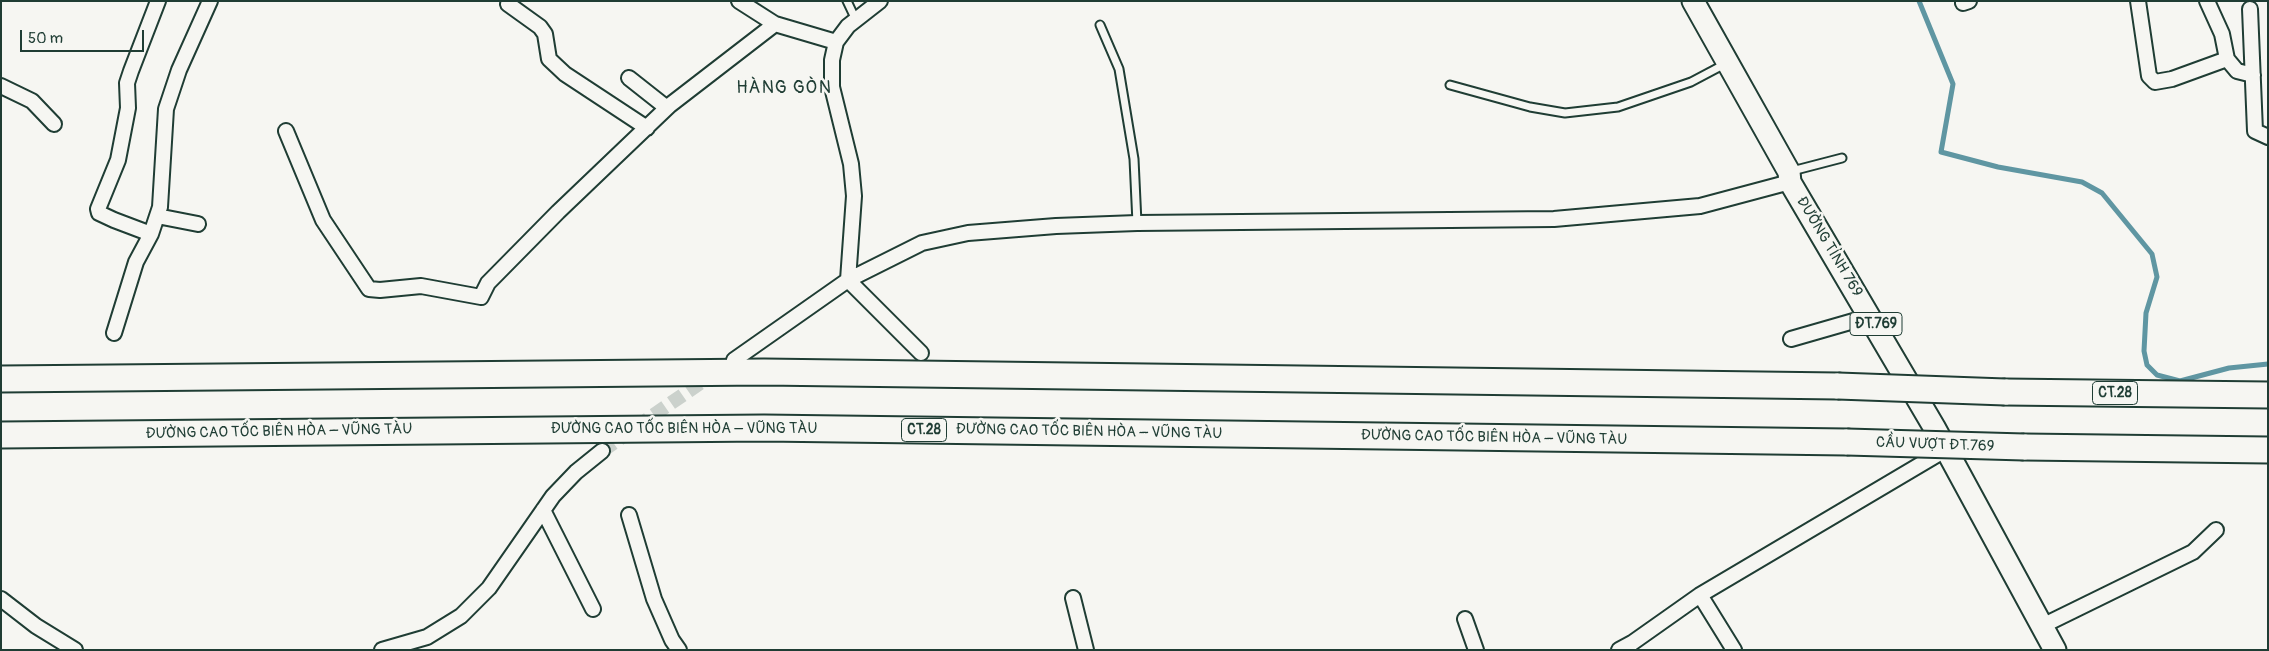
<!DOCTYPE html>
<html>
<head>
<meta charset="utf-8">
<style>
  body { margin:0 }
  #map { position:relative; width:2269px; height:651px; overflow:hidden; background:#f6f6f2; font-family:Pangolin,sans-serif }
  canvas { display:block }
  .frame { position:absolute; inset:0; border:2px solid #1f3d34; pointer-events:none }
  .scale { position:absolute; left:20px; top:30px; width:124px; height:22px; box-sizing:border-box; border:2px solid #1f3d34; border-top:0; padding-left:6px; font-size:15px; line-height:18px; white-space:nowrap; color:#1f3d34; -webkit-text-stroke:4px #f6f6f2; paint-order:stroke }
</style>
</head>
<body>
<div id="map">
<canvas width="2269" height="651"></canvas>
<div class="frame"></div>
<div class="scale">50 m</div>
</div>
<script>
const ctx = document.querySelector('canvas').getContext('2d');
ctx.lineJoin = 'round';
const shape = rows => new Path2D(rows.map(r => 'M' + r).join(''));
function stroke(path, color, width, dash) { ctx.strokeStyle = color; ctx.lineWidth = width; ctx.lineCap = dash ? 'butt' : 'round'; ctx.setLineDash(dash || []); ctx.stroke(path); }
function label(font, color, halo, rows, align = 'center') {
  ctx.font = font + ' Pangolin,sans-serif'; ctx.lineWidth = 5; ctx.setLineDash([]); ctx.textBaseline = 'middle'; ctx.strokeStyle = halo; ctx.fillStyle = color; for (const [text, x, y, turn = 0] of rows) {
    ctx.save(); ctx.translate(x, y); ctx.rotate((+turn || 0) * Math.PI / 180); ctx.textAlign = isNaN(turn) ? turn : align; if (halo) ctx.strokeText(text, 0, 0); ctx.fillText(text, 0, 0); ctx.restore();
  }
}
const stream = shape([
  [1919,1,1953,84,1941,152,1998,167,2082,182,2102,193,2152,254,2157,277,2146,313,2144,351,2147,365,2157,375,2180,381,2229,368,2268,364]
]);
const streetTunnel = shape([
  [602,451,713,374]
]);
const lane = shape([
  [847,1,856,20],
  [1100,25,1119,69,1134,159,1137,223],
  [1450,85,1530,107,1565,113,1618,107,1691,82,1725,64],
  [1792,171,1842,158]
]);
const street = shape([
  [739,1,775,24,836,42],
  [880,1,848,26,836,42,832,60,832,87,851,164,854,196,848,280,921,353],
  [2138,1,2149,76,2155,82,2172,79,2227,59],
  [2207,1,2222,34,2227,59,2237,71,2253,75],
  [1963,3,1969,1],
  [508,4,540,27,545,34,549,59,565,74,647,128],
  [2250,9,2255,131,2268,137],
  [629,78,667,108],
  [1,86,32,101,54,124],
  [286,131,323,220,369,289,380,290,421,286,481,297,488,283,558,212,670,105,775,24],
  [157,216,198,224],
  [151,234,114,220,99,213,98,209,118,160,128,108,127,83,131,71,158,1],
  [114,333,136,262,151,234,160,207,166,109,179,70,210,1],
  [1791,339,1871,316],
  [734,360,848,280,922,243,968,233,1056,226,1137,223,1554,219,1700,206,1790,182],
  [543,510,593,609],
  [629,515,654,599,672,640,679,650],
  [1700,595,1734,650],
  [1073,598,1086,650],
  [1,599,36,626,75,650],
  [1465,619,1476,650],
  [2042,626,2193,552,2216,530],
  [382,650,427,637,461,616,489,588,553,496,576,472,602,451],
  [1619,650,1632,643,1700,595,1945,450]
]);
const primary = shape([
  [1693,1,1789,172,1790,182,1934,427,2055,650]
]);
const highway = shape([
  [1,379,764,372,1838,386],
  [2005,392,2268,395],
  [1,435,764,428,1847,442],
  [2024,447,2268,450]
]);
const highwayBridge = shape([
  [1838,386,2005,392],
  [1847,442,2024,447]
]);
const shields = [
  [1876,324,52],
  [2115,393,45],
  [924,430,45]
];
const shieldNames = [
  ["ĐT.769",1876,324],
  ["CT.28",2115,393],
  ["CT.28",924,430]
];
const streetNames = [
  ["ĐƯỜNG TỈNH 769",1829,247,59],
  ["ĐƯỜNG CAO TỐC BIÊN HÒA – VŨNG TÀU",684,429],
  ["ĐƯỜNG CAO TỐC BIÊN HÒA – VŨNG TÀU",279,432,-1],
  ["ĐƯỜNG CAO TỐC BIÊN HÒA – VŨNG TÀU",1089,432,1],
  ["ĐƯỜNG CAO TỐC BIÊN HÒA – VŨNG TÀU",1494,438,1],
  ["CẦU VƯỢT ĐT.769",1935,445,2]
];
const quarterNames = [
  ["HÀNG GÒN",784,88]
];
stroke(stream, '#5f96a2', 5);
stroke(streetTunnel, '#cbd1cc', 14, [14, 7]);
stroke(lane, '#1f3d34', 11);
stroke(street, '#1f3d34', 18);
stroke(primary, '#1f3d34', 25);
stroke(highway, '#1f3d34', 29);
stroke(lane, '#f6f6f2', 7);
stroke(street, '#f6f6f2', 14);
stroke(primary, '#f6f6f2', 21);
stroke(highway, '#f6f6f2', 25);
stroke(highwayBridge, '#1f3d34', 29, []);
stroke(highwayBridge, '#f6f6f2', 25);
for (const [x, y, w] of shields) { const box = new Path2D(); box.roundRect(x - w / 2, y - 11.5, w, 23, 4); ctx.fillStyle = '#f6f6f2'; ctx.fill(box); stroke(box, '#1f3d34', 1); }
label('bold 14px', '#1f3d34', null, shieldNames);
label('15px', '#1f3d34', '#f6f6f2', streetNames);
ctx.letterSpacing = '1px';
label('18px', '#1f3d34', '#f6f6f2', quarterNames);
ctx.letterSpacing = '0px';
</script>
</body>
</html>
